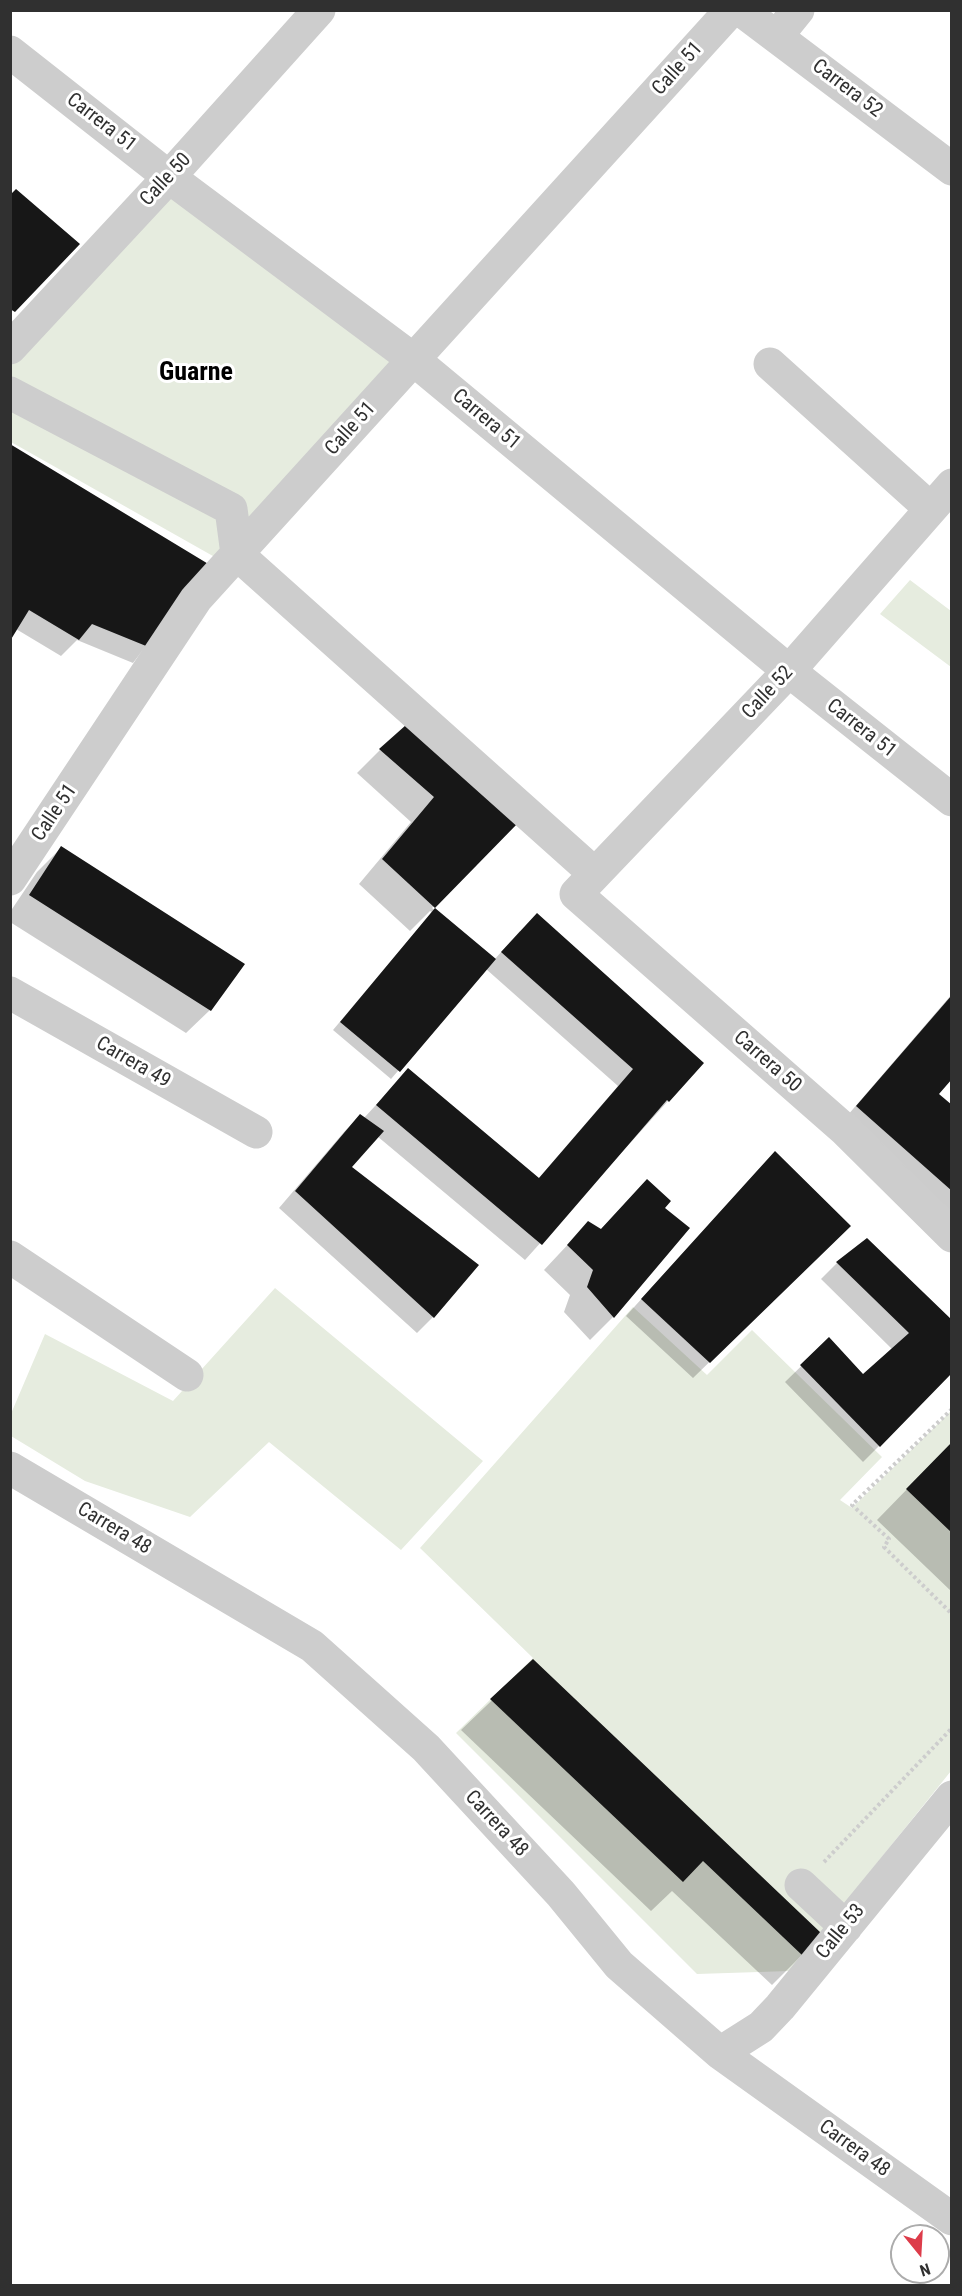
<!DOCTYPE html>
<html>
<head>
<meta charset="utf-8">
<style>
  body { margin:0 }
  #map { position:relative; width:962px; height:2296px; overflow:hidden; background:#fff; font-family:"Roboto Condensed",sans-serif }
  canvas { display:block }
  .frame { position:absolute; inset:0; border:12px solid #303030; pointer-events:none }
  .north { position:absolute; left:890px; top:2224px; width:60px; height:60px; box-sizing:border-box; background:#fff; border:2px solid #acacac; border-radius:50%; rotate:162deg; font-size:16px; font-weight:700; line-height:24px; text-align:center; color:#303030 }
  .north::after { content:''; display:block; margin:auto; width:21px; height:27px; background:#dd3c4a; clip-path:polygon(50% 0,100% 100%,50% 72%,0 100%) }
</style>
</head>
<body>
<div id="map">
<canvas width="962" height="2296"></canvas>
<div class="frame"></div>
<div class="north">N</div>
</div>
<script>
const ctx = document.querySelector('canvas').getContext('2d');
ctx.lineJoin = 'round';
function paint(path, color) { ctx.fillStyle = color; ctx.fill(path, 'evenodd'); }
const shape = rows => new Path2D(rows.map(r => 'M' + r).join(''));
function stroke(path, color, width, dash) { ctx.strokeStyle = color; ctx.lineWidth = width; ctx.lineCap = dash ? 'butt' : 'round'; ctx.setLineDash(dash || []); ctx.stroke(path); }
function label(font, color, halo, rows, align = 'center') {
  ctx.font = font + ' "Roboto Condensed",sans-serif'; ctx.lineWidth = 6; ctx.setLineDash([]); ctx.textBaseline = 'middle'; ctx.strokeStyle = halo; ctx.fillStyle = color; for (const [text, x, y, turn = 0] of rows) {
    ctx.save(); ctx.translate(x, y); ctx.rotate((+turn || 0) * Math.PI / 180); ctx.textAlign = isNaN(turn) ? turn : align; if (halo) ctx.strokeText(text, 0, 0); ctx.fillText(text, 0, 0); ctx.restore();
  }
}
const green = shape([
  [172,184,397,361,220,560,11,442,11,349],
  [910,580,951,611,951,667,880,614],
  [275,1288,483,1461,401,1550,269,1442,190,1517,85,1481,11,1436,10,1416,45,1334,173,1401],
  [633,1307,707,1375,752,1330,882,1457,840,1500,852,1508,951,1411,951,1771,790,1971,697,1974,456,1733,533,1658,420,1548]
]);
const shadow = shape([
  [10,445,208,565,133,663,77,640,61,656,16,629],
  [380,750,516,824,432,908,494,960,520,931,668,1101,525,1260,377,1136,349,1167,433,1317,417,1333,279,1208,344,1132,360,1115,364,1118,408,1070,538,1179,618,1086,486,969,391,1079,333,1030,432,912,430,911,410,931,359,884,411,822,357,773],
  [61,848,210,1010,186,1033,10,922,10,912,37,872],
  [952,994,952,1077,937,1094,952,1107,952,1222,841,1123],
  [759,1169,833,1242,693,1378,626,1316],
  [647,1181,663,1209,613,1317,590,1340,564,1312,570,1295,544,1270,588,1223,600,1230],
  [837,1263,952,1322,879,1446,863,1462,785,1382,829,1339,863,1376,893,1350,821,1279],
  [952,1443,952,1592,877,1520],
  [533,1661,802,1955,772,1985,672,1891,651,1911,461,1730]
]);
const building = shape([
  [16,189,80,244,15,312,10,309,10,195],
  [10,444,210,565,151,648,92,624,79,640,29,610,10,641],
  [406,725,518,823,435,908,382,859,434,797,379,749],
  [61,846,245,964,211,1011,29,895],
  [435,908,496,959,400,1072,340,1022],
  [537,913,704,1063,669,1102,667,1100,542,1245,376,1105,408,1068,539,1178,633,1069,501,952],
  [952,995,952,1079,939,1094,952,1105,952,1191,856,1106],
  [360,1114,384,1131,352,1167,479,1265,434,1318,295,1191],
  [775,1151,851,1226,710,1363,641,1299],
  [647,1179,671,1201,665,1208,690,1228,614,1318,587,1287,593,1270,567,1245,588,1221,601,1229],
  [867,1238,952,1320,952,1373,880,1447,800,1365,829,1337,863,1374,909,1333,836,1262],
  [952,1442,952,1533,906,1489],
  [533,1659,821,1933,803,1956,703,1861,683,1882,490,1699]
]);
const path = shape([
  [952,1409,852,1505,889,1539,884,1547,952,1614],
  [824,1862,952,1728]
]);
const minor = shape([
  [741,10,952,169],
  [777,36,798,10],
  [10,52,169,177,414,360,789,671,952,800],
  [10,348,169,177,319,10],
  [770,364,931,509],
  [10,393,231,509,237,554,595,874],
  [952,485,789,671,576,894,844,1129,952,1236],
  [10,879,196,599,731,10],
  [10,993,256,1132],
  [10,1257,187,1375],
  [10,1468,312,1646,426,1748,561,1894,619,1965,720,2053,952,2219],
  [801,1885,846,1927],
  [720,2053,761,2027,780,2007,952,1797]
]);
const streetNames = [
  ["Calle 51",678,69,-48],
  ["Carrera 52",847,89,37],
  ["Carrera 51",101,123,38],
  ["Calle 50",166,180,-47],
  ["Carrera 51",486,420,40],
  ["Calle 51",351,429,-48],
  ["Calle 52",768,693,-47],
  ["Carrera 51",861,729,38],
  ["Calle 51",55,813,-56],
  ["Carrera 50",767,1062,41],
  ["Carrera 49",133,1063,30],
  ["Carrera 48",114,1529,31],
  ["Carrera 48",496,1824,47],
  ["Calle 53",841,1932,-51],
  ["Carrera 48",854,2149,36]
];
const districtNames = [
  ["Guarne",196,373]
];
paint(green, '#e6ecdf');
paint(shadow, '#0003');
paint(building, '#171717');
stroke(path, '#cdcdcd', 4, [3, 3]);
stroke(minor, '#cdcdcd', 33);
label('20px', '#303030', '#fff', streetNames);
label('bold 26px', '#000', '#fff', districtNames);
</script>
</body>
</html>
